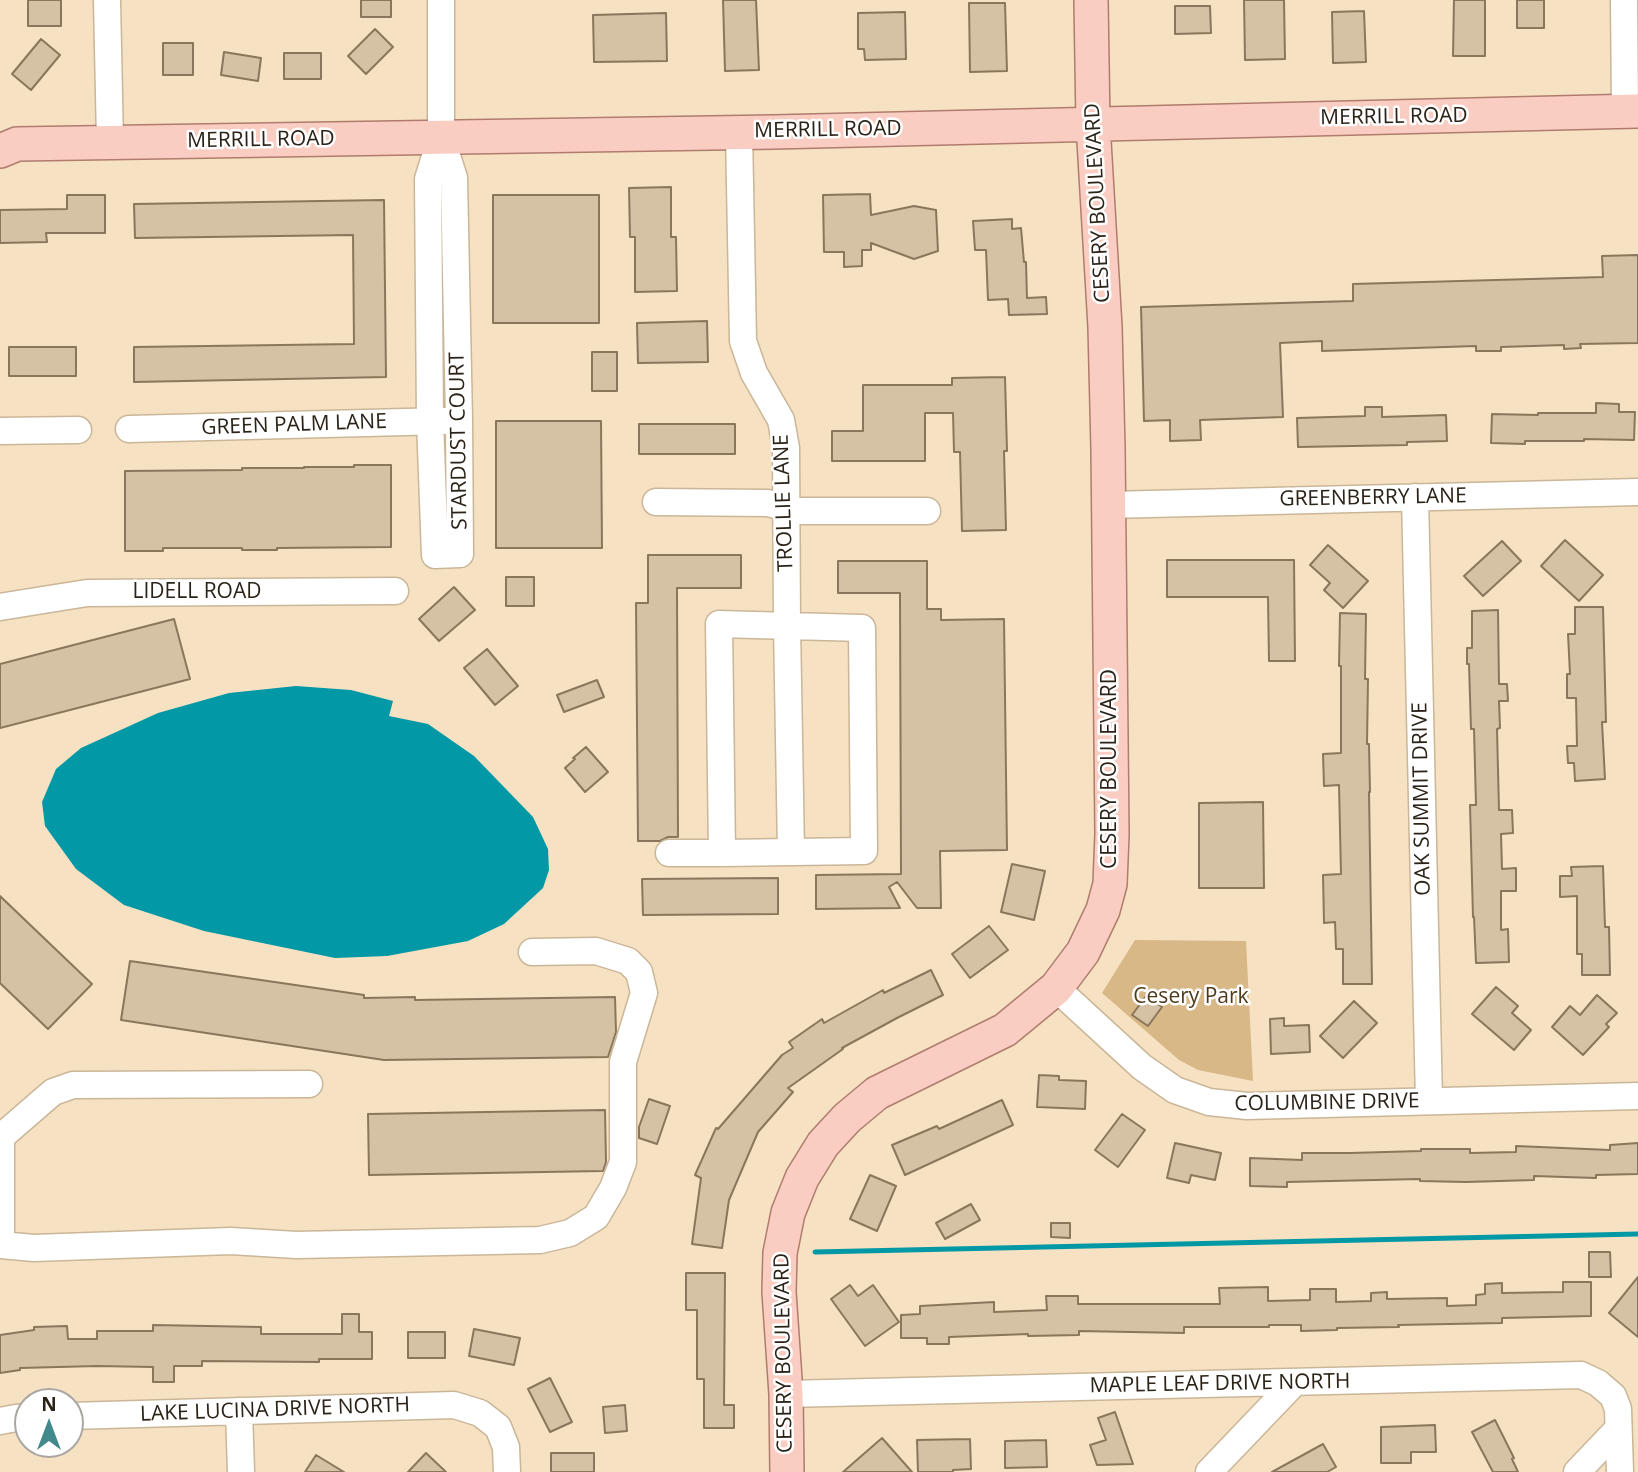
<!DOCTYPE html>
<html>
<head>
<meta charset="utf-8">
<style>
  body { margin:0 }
  #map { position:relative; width:1638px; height:1472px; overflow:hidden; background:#f6e1c2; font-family:"Open Sans",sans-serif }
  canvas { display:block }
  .north { position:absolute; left:14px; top:1388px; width:70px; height:70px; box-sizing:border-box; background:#fff; border:2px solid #aaa7a3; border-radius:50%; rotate:0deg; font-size:19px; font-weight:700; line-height:28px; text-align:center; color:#2b2318 }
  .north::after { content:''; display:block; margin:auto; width:24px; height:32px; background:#41898b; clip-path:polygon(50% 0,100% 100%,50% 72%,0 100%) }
</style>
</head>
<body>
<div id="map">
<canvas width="1638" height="1472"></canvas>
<div class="north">N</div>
</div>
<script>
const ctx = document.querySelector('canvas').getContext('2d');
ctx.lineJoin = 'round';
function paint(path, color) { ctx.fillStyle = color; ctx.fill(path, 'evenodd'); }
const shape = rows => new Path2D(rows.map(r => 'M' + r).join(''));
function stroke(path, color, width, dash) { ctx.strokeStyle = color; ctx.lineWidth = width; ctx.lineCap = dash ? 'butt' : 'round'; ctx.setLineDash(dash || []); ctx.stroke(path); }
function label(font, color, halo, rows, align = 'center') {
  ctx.font = font + ' "Open Sans",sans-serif'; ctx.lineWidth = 5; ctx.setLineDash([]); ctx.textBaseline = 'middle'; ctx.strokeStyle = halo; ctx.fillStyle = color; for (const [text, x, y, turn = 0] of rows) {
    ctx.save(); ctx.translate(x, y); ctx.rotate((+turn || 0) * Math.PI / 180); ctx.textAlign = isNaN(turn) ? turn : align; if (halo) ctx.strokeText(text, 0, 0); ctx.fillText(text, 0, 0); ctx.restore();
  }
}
const green = shape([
  [1135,940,1246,941,1253,1081,1198,1070,1179,1060,1102,993]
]);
const water = shape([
  [296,686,351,690,393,701,389,716,428,724,474,756,533,817,548,849,549,870,543,888,504,924,468,941,387,956,335,958,204,931,124,905,76,869,45,826,42,802,56,769,81,748,158,713,229,693]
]);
const stream = shape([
  [815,1252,1638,1234]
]);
const building = shape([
  [28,0,61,0,61,26,28,26,28,0],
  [361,0,391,0,391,17,361,17,361,0],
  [723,0,756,0,759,70,725,71,723,0],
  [1244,0,1284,0,1285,59,1245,60,1244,0],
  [1454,0,1485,0,1485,56,1453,56,1454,0],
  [1517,0,1544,0,1544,28,1517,28,1517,0],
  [969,3,1005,3,1007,71,970,72,969,3],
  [1175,6,1210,6,1211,33,1175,34,1175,6],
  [1364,11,1366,62,1333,63,1332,12,1364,11],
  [905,12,906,59,865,60,864,49,858,49,858,13,905,12],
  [666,13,667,61,594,62,593,15,666,13],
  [375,29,393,47,366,74,348,56,375,29],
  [41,39,60,55,31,90,12,74,41,39],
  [163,43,193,43,193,75,163,75,163,43],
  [224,52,261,58,258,81,221,75,224,52],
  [284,53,321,53,321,79,284,79,284,53],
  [671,187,671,237,676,237,677,291,635,292,635,237,630,237,629,188,671,187],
  [870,194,871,215,914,206,936,210,938,251,914,259,871,243,871,250,862,250,862,266,844,267,844,252,824,252,823,195,870,194],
  [67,195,105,195,105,233,46,233,47,242,0,243,0,210,67,209,67,195],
  [493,195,599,195,599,323,493,323,493,195],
  [384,200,386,377,134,382,134,347,354,344,353,235,135,238,134,204,384,200],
  [1012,219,1012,229,1021,228,1024,262,1026,262,1027,298,1046,297,1047,314,1009,315,1008,299,988,300,986,250,975,250,973,221,1012,219],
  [1638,255,1638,343,1580,344,1581,348,1564,349,1564,345,1501,347,1501,351,1476,351,1476,346,1322,351,1322,341,1280,343,1283,417,1200,420,1201,440,1170,441,1170,420,1144,421,1141,307,1353,301,1353,284,1603,277,1602,256,1638,255],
  [707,321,708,362,638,363,637,323,707,321],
  [9,347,76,347,76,376,9,376,9,347],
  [592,352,617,352,617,391,592,391,592,352],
  [1005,377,1007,451,1004,451,1006,530,962,531,960,452,954,452,953,413,925,413,925,461,832,461,832,431,863,431,863,385,952,385,952,378,1005,377],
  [1596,403,1619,404,1619,412,1635,412,1634,440,1584,439,1584,441,1525,441,1525,444,1491,443,1492,414,1538,415,1538,413,1596,413,1596,403],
  [1365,407,1382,407,1382,417,1446,415,1447,441,1407,442,1407,445,1298,447,1297,418,1365,416,1365,407],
  [496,421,601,421,602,548,496,548,496,421],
  [639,424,735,424,735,454,639,454,639,424],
  [354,465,391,465,391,547,277,548,277,550,242,550,242,548,163,548,163,551,125,551,125,471,242,470,242,468,304,468,304,467,354,467,354,465],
  [1565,540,1603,575,1579,601,1541,566,1565,540],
  [1502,541,1521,561,1483,596,1464,576,1502,541],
  [1328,545,1368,581,1343,608,1324,590,1330,583,1310,565,1328,545],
  [648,555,741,555,741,588,677,588,678,837,668,837,660,841,638,841,636,603,648,603,648,555],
  [1167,560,1294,560,1295,661,1269,661,1268,597,1167,597,1167,560],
  [838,561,927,561,927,609,941,609,941,620,1004,619,1007,850,940,851,941,908,917,908,897,882,889,887,900,908,816,909,816,875,901,874,900,593,838,593,838,561],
  [506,577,534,577,534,606,506,606,506,577],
  [454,587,475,610,439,641,419,619,454,587],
  [1575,607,1603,607,1606,722,1602,722,1605,779,1575,781,1574,763,1568,763,1567,746,1577,746,1576,698,1567,698,1567,674,1570,674,1568,634,1575,634,1575,607],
  [1498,610,1499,684,1507,684,1508,701,1499,701,1500,728,1497,729,1499,810,1512,810,1513,833,1501,834,1502,869,1516,868,1516,891,1501,891,1501,930,1508,929,1509,962,1476,963,1474,917,1473,917,1470,805,1476,805,1474,729,1471,729,1469,664,1467,664,1467,648,1472,648,1472,611,1498,610],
  [1340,613,1366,614,1365,679,1368,679,1367,744,1369,744,1370,792,1369,792,1372,984,1343,984,1343,949,1336,949,1335,922,1324,923,1323,875,1341,874,1339,785,1324,786,1323,754,1341,753,1341,666,1339,666,1340,613],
  [174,619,190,679,0,728,0,664,174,619],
  [487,649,518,686,495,705,464,668,487,649],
  [597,680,604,697,564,712,557,695,597,680],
  [586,747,608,772,585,792,565,768,575,759,573,758,586,747],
  [1263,802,1264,888,1199,888,1199,803,1263,802],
  [1012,864,1045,871,1034,920,1001,912,1012,864],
  [1603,866,1605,927,1609,927,1610,975,1582,975,1582,954,1577,954,1577,896,1560,897,1560,876,1572,876,1571,867,1603,866],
  [778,878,778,914,643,915,642,879,778,878],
  [0,896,92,984,48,1029,0,983,0,896],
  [989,926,1008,950,970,978,952,954,989,926],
  [130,961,364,995,364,998,415,997,415,1000,615,997,616,1032,608,1057,384,1060,121,1020,130,961],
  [931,970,943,995,897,1018,842,1048,843,1049,788,1088,793,1092,758,1132,729,1200,722,1248,692,1244,701,1178,695,1175,716,1128,718,1129,782,1055,793,1048,789,1042,822,1019,824,1023,883,990,884,993,931,970],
  [1496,987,1518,1006,1512,1013,1531,1030,1514,1050,1472,1014,1496,987],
  [1597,995,1617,1013,1606,1024,1609,1027,1583,1055,1552,1027,1570,1006,1580,1015,1597,995],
  [1146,996,1162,1007,1148,1026,1132,1015,1146,996],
  [1354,1001,1377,1023,1343,1058,1320,1036,1354,1001],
  [1284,1018,1284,1026,1309,1025,1310,1052,1271,1054,1270,1019,1284,1018],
  [1039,1075,1059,1076,1059,1080,1086,1081,1085,1109,1037,1107,1039,1075],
  [649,1099,670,1106,657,1144,639,1138,639,1127,649,1099],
  [1002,1100,1013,1125,905,1175,892,1145,937,1126,939,1129,1002,1100],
  [605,1110,606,1162,603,1171,369,1175,368,1114,605,1110],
  [1122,1114,1145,1130,1118,1167,1095,1150,1122,1114],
  [1175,1143,1221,1153,1215,1180,1191,1175,1189,1183,1167,1178,1175,1143],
  [1638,1143,1638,1174,1596,1175,1596,1178,1534,1176,1534,1180,1466,1182,1420,1181,1420,1179,1287,1182,1287,1187,1250,1186,1250,1158,1302,1160,1302,1153,1350,1153,1421,1151,1421,1149,1470,1149,1470,1153,1516,1152,1516,1146,1610,1150,1610,1145,1638,1143],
  [870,1175,896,1186,877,1231,850,1219,870,1175],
  [971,1204,980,1220,945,1239,936,1223,971,1204],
  [1051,1223,1070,1223,1070,1238,1051,1237,1051,1223],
  [1589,1252,1610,1252,1611,1277,1589,1277,1589,1252],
  [686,1273,725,1273,724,1405,734,1405,734,1428,704,1428,704,1379,697,1379,697,1310,686,1310,686,1273],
  [1638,1277,1638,1337,1609,1313,1638,1277],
  [1563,1282,1591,1282,1591,1316,1502,1318,1502,1323,1398,1325,1399,1327,1337,1328,1337,1330,1301,1331,1301,1325,1269,1325,1269,1327,1184,1327,1184,1333,1079,1331,1079,1335,1028,1336,1028,1334,949,1337,949,1344,927,1344,927,1338,901,1338,901,1315,920,1314,920,1306,994,1302,994,1312,1047,1310,1046,1296,1078,1296,1078,1304,1220,1304,1219,1288,1268,1287,1268,1301,1310,1300,1310,1289,1336,1289,1336,1302,1371,1301,1371,1293,1387,1292,1387,1299,1447,1298,1447,1306,1476,1305,1476,1295,1485,1294,1485,1284,1502,1283,1502,1293,1563,1292,1563,1282],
  [850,1285,858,1296,873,1285,899,1322,865,1346,831,1299,850,1285],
  [342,1314,359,1314,359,1332,372,1332,372,1359,319,1359,319,1362,202,1361,202,1366,174,1366,174,1382,153,1382,153,1367,97,1366,20,1368,20,1370,0,1373,0,1335,34,1330,34,1327,67,1326,68,1339,97,1339,97,1331,153,1331,153,1325,261,1327,261,1334,342,1334,342,1314],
  [474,1329,520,1338,514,1365,469,1356,474,1329],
  [408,1332,445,1332,445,1358,408,1358,408,1332],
  [550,1378,572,1422,550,1432,528,1389,550,1378],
  [625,1405,627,1431,605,1433,603,1407,625,1405],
  [1115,1412,1133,1464,1097,1465,1090,1445,1106,1440,1098,1418,1115,1412],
  [1495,1420,1514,1458,1512,1459,1518,1472,1493,1472,1472,1432,1495,1420],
  [1435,1425,1436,1452,1411,1452,1411,1463,1381,1463,1381,1427,1435,1425],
  [882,1438,912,1472,843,1472,882,1438],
  [970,1439,971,1469,953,1470,953,1472,918,1472,917,1440,970,1439],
  [1046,1440,1047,1467,1005,1468,1005,1441,1046,1440],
  [1323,1444,1336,1467,1327,1472,1272,1472,1323,1444],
  [426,1453,446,1472,408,1472,426,1453],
  [551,1453,594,1453,594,1472,551,1472,551,1453],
  [316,1455,344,1472,305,1472,316,1455]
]);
const minor = shape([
  [107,0,110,142],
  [1624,0,1625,111],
  [739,132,743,341,754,373,781,420,786,448,787,626,791,852],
  [441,137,454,178,459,420,460,554,435,555,430,421,428,179,441,137,441,0],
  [129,429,445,421],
  [0,431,78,430],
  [1415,497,1429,1101],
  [656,502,768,503,798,511,927,511],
  [1109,505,1638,492],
  [0,607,87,593,395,591],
  [719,624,862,628,864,851,722,853,719,624],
  [669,853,722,853],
  [1056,988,1142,1067,1175,1090,1209,1102,1247,1106,1638,1096],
  [0,1245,34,1248,231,1241,296,1245,540,1240,570,1233,596,1217,613,1188,623,1162,623,1062,644,993,639,972,628,961,596,951,532,952],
  [1,1245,1,1137,53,1092,73,1085,309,1084],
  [786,1394,1581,1375,1598,1383,1613,1396,1618,1409,1620,1472],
  [239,1411,241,1472],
  [70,1416,454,1405,480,1413,498,1427,506,1447,507,1472],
  [0,1421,16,1418,28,1417],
  [1209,1472,1294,1383],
  [1577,1472,1618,1429]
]);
const major = shape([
  [0,151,17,144,774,132,1638,111],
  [787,1472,786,1394,779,1292,780,1253,788,1213,802,1178,823,1144,847,1118,877,1093,1005,1030,1056,988,1083,952,1103,910,1110,884,1112,834,1108,448,1105,327,1093,124,1091,0]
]);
const streetNames = [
  ["MERRILL ROAD",1394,117,-1],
  ["MERRILL ROAD",828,130,-1],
  ["MERRILL ROAD",261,140,-1],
  ["CESERY BOULEVARD",1098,203,-93],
  ["GREEN PALM LANE",294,425,-2],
  ["STARDUST COURT",459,441,-91],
  ["GREENBERRY LANE",1373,498,-1],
  ["TROLLIE LANE",784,503,-92],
  ["LIDELL ROAD",197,592],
  ["CESERY BOULEVARD",1110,769,-90],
  ["OAK SUMMIT DRIVE",1422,799,-91],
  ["COLUMBINE DRIVE",1327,1103,-1],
  ["CESERY BOULEVARD",784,1353,-91],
  ["MAPLE LEAF DRIVE NORTH",1220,1384,-1],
  ["LAKE LUCINA DRIVE NORTH",275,1410,-2]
];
const parkNames = [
  ["Cesery Park",1191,997]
];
paint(green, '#d8b887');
paint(water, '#0398a6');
stroke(stream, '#0398a6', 5);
paint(building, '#d5c1a3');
stroke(building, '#8a775b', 2);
stroke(minor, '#cab698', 29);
stroke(major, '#af7c6d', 36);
stroke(minor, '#fff', 26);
stroke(major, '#facdc3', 33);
label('21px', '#2b2318', '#fff', streetNames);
label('21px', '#4f3b1b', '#fff', parkNames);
</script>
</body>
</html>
